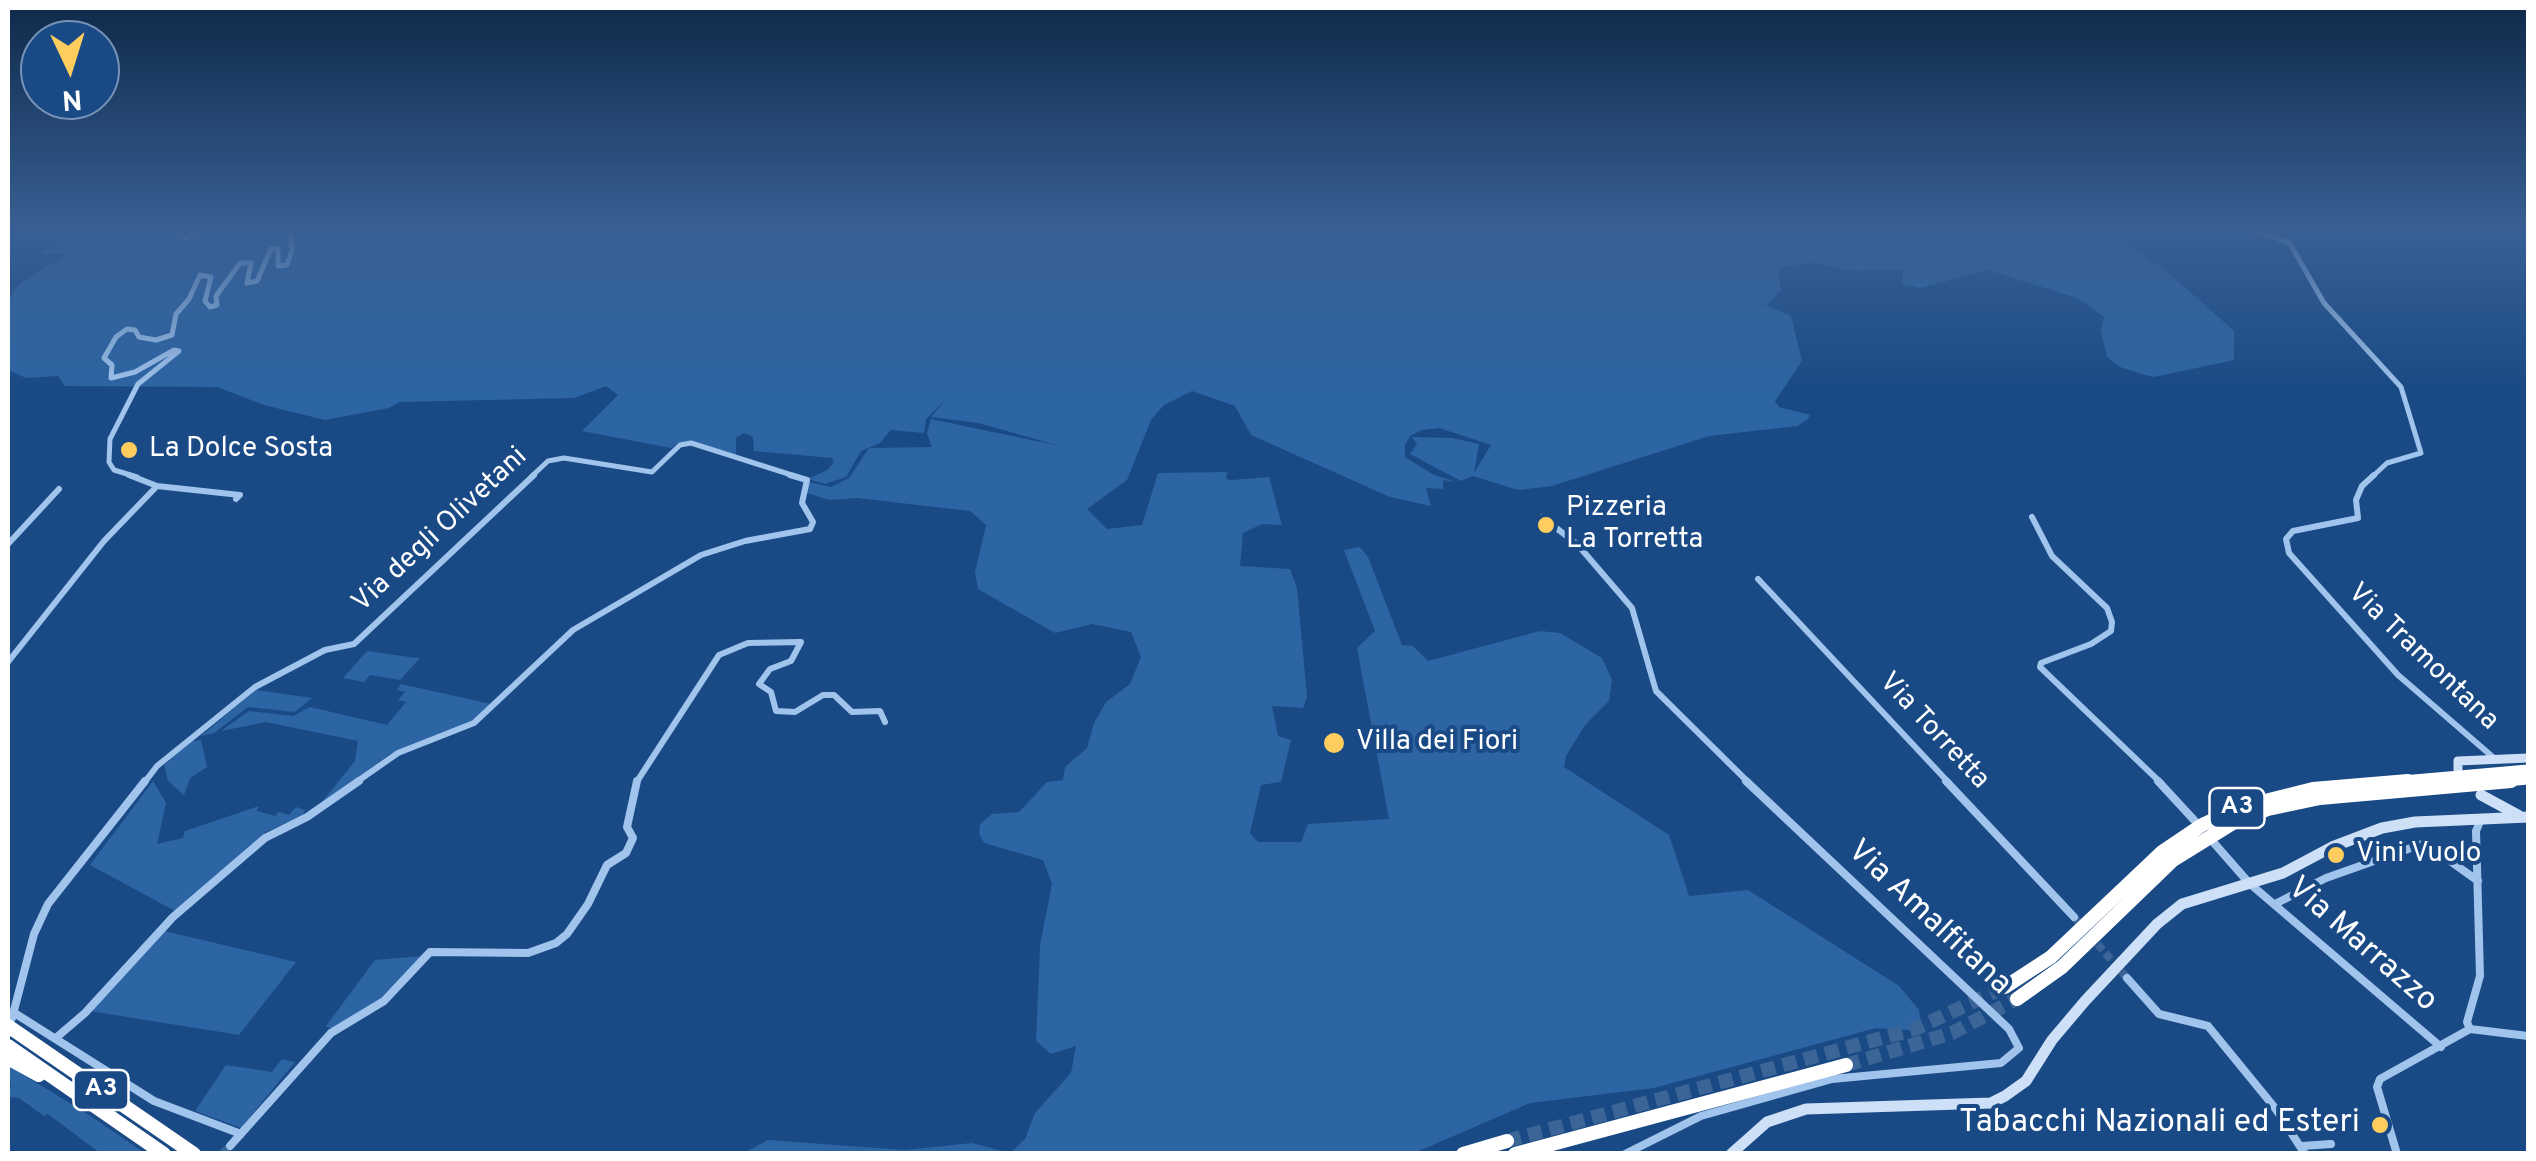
<!DOCTYPE html>
<html>
<head>
<meta charset="utf-8">
<style>
  body { margin:0 }
  #map { position:relative; width:2536px; height:1161px; overflow:hidden; background:#1a4a85; font-family:Overpass,sans-serif }
  canvas { display:block }
  .frame { position:absolute; inset:0; border:10px solid #fff; pointer-events:none }
  .north { position:absolute; left:20px; top:20px; width:100px; height:100px; box-sizing:border-box; background:#1a4a85; border:2px solid #7692b6; border-radius:50%; rotate:176deg; font-size:28px; font-weight:700; line-height:40px; text-align:center; color:#fff }
  .north::after { content:''; display:block; margin:auto; width:35px; height:45px; background:#fecd5d; clip-path:polygon(50% 0,100% 100%,50% 72%,0 100%) }
</style>
</head>
<body>
<div id="map">
<canvas width="2536" height="1161"></canvas>
<div class="frame"></div>
<div class="north">N</div>
</div>
<script>
const ctx = document.querySelector('canvas').getContext('2d');
ctx.lineJoin = 'round';
function paint(path, color) { ctx.fillStyle = color; ctx.fill(path, 'evenodd'); }
const shape = rows => new Path2D(rows.map(r => 'M' + r).join(''));
function stroke(path, color, width, dash) { ctx.strokeStyle = color; ctx.lineWidth = width; ctx.lineCap = dash ? 'butt' : 'round'; ctx.setLineDash(dash || []); ctx.stroke(path); }
function label(font, color, halo, rows, align = 'center') {
  ctx.font = font + ' Overpass,sans-serif'; ctx.lineWidth = 8; ctx.setLineDash([]); ctx.textBaseline = 'middle'; ctx.strokeStyle = halo; ctx.fillStyle = color; for (const [text, x, y, turn = 0] of rows) {
    ctx.save(); ctx.translate(x, y); ctx.rotate((+turn || 0) * Math.PI / 180); ctx.textAlign = isNaN(turn) ? turn : align; if (halo) ctx.strokeText(text, 0, 0); ctx.fillText(text, 0, 0); ctx.restore();
  }
}
const green = shape([
  [91,229,2032,229,2049,237,2083,242,2077,231,2100,229,2162,267,2234,331,2234,360,2154,377,2141,374,2120,367,2107,357,2101,331,2104,317,2077,298,1988,270,1920,288,1903,284,1902,270,1852,271,1813,263,1782,267,1778,272,1781,290,1766,306,1791,316,1802,361,1775,401,1779,407,1810,415,1808,419,1797,426,1709,436,1552,486,1518,490,1473,476,1461,481,1410,454,1417,444,1412,437,1452,438,1479,444,1474,473,1491,445,1439,428,1422,430,1410,436,1405,445,1405,457,1434,475,1456,482,1443,480,1443,489,1426,488,1431,506,1390,497,1251,435,1235,406,1192,391,1164,405,1151,420,1127,480,1087,509,1107,529,1142,525,1158,473,1227,472,1226,479,1232,480,1269,477,1282,525,1262,524,1243,533,1240,566,1290,569,1297,588,1307,697,1303,708,1272,706,1278,736,1291,740,1281,782,1261,785,1250,833,1258,842,1301,842,1308,824,1389,819,1357,648,1375,631,1344,550,1360,547,1368,557,1402,645,1413,646,1428,661,1540,631,1560,633,1602,658,1612,680,1609,701,1585,725,1566,756,1564,767,1669,835,1689,896,1748,890,1899,986,1919,1010,1922,1031,1876,1028,1654,1088,1530,1103,1412,1154,744,1153,768,1140,905,1150,972,1143,1010,1153,1025,1139,1035,1113,1071,1073,1076,1046,1051,1054,1036,1041,1040,945,1052,884,1043,860,984,843,979,834,980,824,992,814,1019,812,1047,782,1063,780,1065,767,1087,748,1094,723,1106,702,1130,684,1141,657,1131,632,1092,624,1055,633,978,589,975,572,986,525,970,511,857,498,829,500,804,492,808,482,831,487,849,478,869,448,932,447,927,433,931,419,1060,446,978,423,931,417,945,400,926,419,924,433,891,430,880,443,861,451,846,477,825,484,808,479,827,470,834,462,832,458,754,451,753,437,744,433,736,438,736,456,693,441,678,443,671,448,582,431,618,395,606,386,574,398,400,402,389,408,325,420,264,405,217,387,65,386,58,376,26,378,8,370,8,299,20,283,67,254,41,254,49,247,73,235,93,232],
  [367,651,416,658,420,658,400,680,370,675,364,682,343,678],
  [401,684,491,704,472,721,390,754,317,808,355,761,358,741,266,722,221,731,249,711,293,716,310,707,387,725,406,702,398,700,405,692,397,690],
  [256,690,312,698,295,712,248,707,214,733,201,736],
  [201,740,207,767,190,778,184,795,168,781,164,765,192,741],
  [153,781,166,803,157,844,183,838,185,831,259,806,257,811,275,816,279,812,289,815,296,807,305,810,303,815,266,832,175,911,90,865],
  [164,931,296,962,239,1035,90,1011],
  [423,956,382,999,332,1029,326,1026,375,960],
  [282,1059,295,1062,241,1128,195,1111,226,1065,272,1072],
  [8,1065,89,1115,145,1153,100,1153,48,1114,44,1116,19,1098,8,1097,11,1087]
]);
const streetTunnel = shape([
  [2074,917,2127,978],
  [222,1154,230,1146]
]);
const highwayTunnel = shape([
  [1846,1065,1952,1033,2017,999],
  [1507,1141,1915,1029,2005,987]
]);
const streetFar2 = shape([
  [182,229,178,236,186,238,203,229],
  [2248,229,2289,242,2324,303,2401,387,2421,453,2387,463,2372,477],
  [137,477,114,470,109,462,110,439,138,384,179,351,174,350,135,372,111,378,112,365,104,358,116,337,127,329,135,330,139,337,156,340,172,335,176,314,189,299,200,275,211,277,205,301,210,307,217,305,216,296,240,263,251,263,247,283,257,281,271,249,278,248,278,266,287,265,292,250,290,229],
  [531,477,548,461,564,458,652,472,680,445,691,443,798,477]
]);
const streetFar1 = shape([
  [2374,475,2362,486,2356,500,2358,518,2293,531,2286,539,2289,553,2398,675,2494,758],
  [157,486,240,495,236,499],
  [1542,517,1577,544,1632,608,1656,691,1749,783],
  [2032,517,2052,556,2107,608,2112,622,2111,631,2091,644,2041,663,2040,667,2161,783],
  [8,544,59,489],
  [1758,579,1949,783],
  [8,662,104,541,157,486,129,475],
  [144,783,157,766,255,687,325,650,354,644,534,475],
  [355,783,398,753,474,723,573,630,701,555,745,541,810,529,813,522,802,503,807,480,790,475],
  [636,783,719,655,748,643,801,642,791,661,770,669,759,684,771,692,776,711,795,712,823,695,834,695,852,712,880,711,885,722]
]);
const street = shape([
  [1946,781,2074,917],
  [2158,781,2194,820],
  [2214,843,2249,883,2441,1047],
  [2275,904,2326,878,2425,843,2478,881],
  [2127,978,2159,1014,2208,1026,2275,1108,2305,1154],
  [16,1014,154,1101,241,1134],
  [12,1018,34,934,48,904,145,781],
  [2470,1029,2467,1022,2480,976,2476,831,2481,819],
  [2470,1029,2528,1036],
  [57,1037,85,1013,173,917,265,838,307,817,359,781],
  [230,1146,331,1033,384,1001,430,952,528,953,556,943,567,934,588,904,607,865,626,853,633,838,627,827,637,781],
  [2302,1146,2331,1144],
  [1625,1154,1701,1116,1832,1079,2001,1063,2019,1048,2009,1029,1746,781],
  [2397,1154,2377,1087,2380,1079,2470,1029]
]);
const secondaryFar1 = shape([
  [2458,770,2458,761,2528,758]
]);
const secondary = shape([
  [2481,795,2518,815],
  [1731,1154,1767,1122,1806,1109,1991,1103,2005,1096,2026,1081,2052,1040,2085,1001,2157,924,2182,904,2283,873,2332,847,2382,828,2415,822,2528,817]
]);
const highwayFar1 = shape([
  [2380,783,2528,770],
  [2483,783,2528,779]
]);
const highway = shape([
  [2005,987,2051,957,2162,852,2202,825,2241,807,2313,789,2408,781],
  [2017,999,2062,967,2173,860,2236,821,2268,809,2320,798,2511,781],
  [8,1026,194,1154],
  [8,1046,164,1154],
  [8,1058,39,1075],
  [1463,1154,1507,1141],
  [1515,1154,1846,1065]
]);
const markers = [
  [129,450,10,"#fecd5d"],
  [1546,525,10,"#fecd5d"],
  [1334,743,12,"#fecd5d"],
  [2336,855,10,"#fecd5d"],
  [2380,1125,10,"#fecd5d"]
];
const shields = [
  [2237,808,55],
  [101,1090,55]
];
const shieldNames = [
  ["A3",2237,808],
  ["A3",101,1090]
];
const poiNames = [
  ["La Dolce Sosta",149,450],
  ["Pizzeria",1566,509],
  ["La Torretta",1566,541],
  ["Villa dei Fiori",1356,743],
  ["Vini Vuolo",2356,855]
];
const streetNames = [
  ["Via degli Olivetani",441,531,-43],
  ["Via Tramontana",2422,658,44],
  ["Via Torretta",1933,732,47]
];
const nearStreetnames = [
  ["Via Amalfitana",1928,919,43],
  ["Via Marrazzo",2361,946,41]
];
const nearPoinames = [
  ["Tabacchi Nazionali ed Esteri",2360,1125]
];
paint(green, '#2d64a3');
stroke(streetTunnel, '#3c6597', 8, [8, 4]);
stroke(highwayTunnel, '#3c6597', 14, [14, 8]);
stroke(streetFar2, '#a1c4ec', 5);
stroke(streetFar1, '#a1c4ec', 6);
stroke(street, '#a1c4ec', 8);
stroke(secondaryFar1, '#cde0f8', 9);
stroke(secondary, '#cde0f8', 11);
stroke(highwayFar1, '#fff', 11);
stroke(highway, '#fff', 14);
const sky = ctx.createLinearGradient(0, 0, 0, 391);
sky.addColorStop(0, '#0e2949');
sky.addColorStop(0.59, '#386094');
sky.addColorStop(1, '#38609400');
ctx.fillStyle = sky;
ctx.fillRect(0, 0, 2536, 391);
for (const [x, y, r, color] of markers) { const dot = new Path2D(); dot.arc(x, y, r, 0, 2 * Math.PI); ctx.fillStyle = color; ctx.fill(dot); stroke(dot, '#1a4a85', 4); }
for (const [x, y, w] of shields) { const box = new Path2D(); box.roundRect(x - w / 2, y - 20, w, 40, 8); ctx.fillStyle = '#1a4a85'; ctx.fill(box); stroke(box, '#fff', 2.5); }
label('bold 25px', '#fff', null, shieldNames);
label('28px', '#fff', '#1a4a85', poiNames, 'left');
label('28px', '#fff', '#1a4a85', streetNames);
label('32px', '#fff', '#1a4a85', nearStreetnames);
label('32px', '#fff', '#1a4a85', nearPoinames, 'right');
</script>
</body>
</html>
